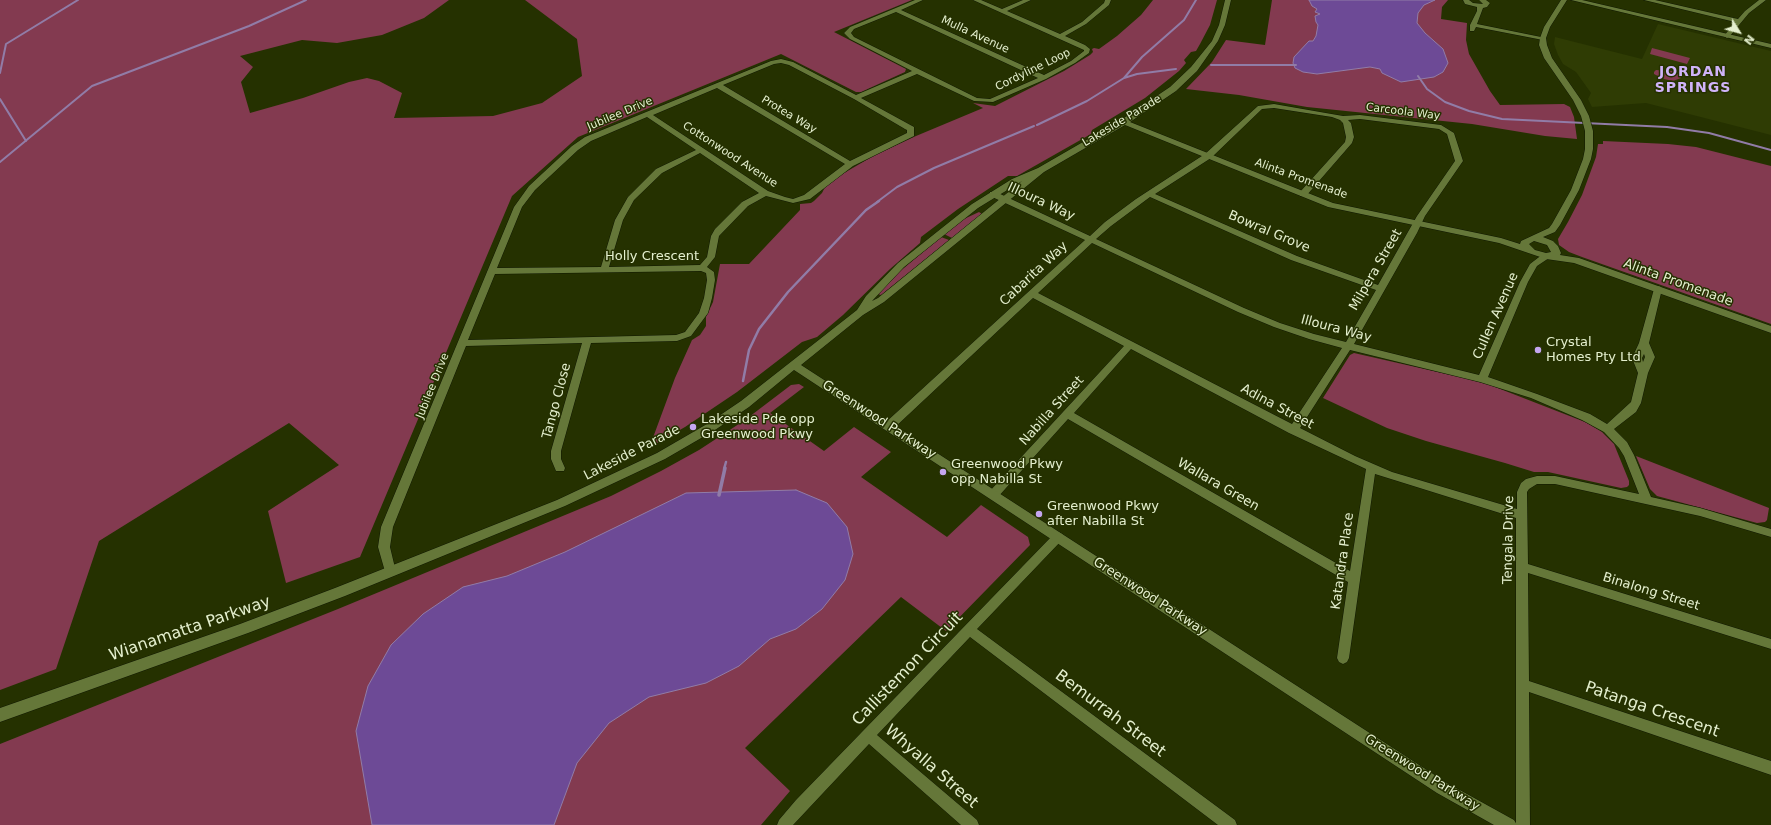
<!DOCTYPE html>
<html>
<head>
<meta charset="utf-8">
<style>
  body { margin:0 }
  #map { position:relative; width:1771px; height:825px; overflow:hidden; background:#253100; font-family:"DejaVu Sans",sans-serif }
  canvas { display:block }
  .north { position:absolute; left:1719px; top:12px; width:40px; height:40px; -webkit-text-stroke:3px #253100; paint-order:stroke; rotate:127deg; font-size:11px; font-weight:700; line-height:16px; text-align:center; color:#e4efce }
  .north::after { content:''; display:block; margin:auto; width:14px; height:18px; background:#e4efce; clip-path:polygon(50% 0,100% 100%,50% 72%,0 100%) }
</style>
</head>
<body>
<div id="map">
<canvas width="1771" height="825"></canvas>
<div class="north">N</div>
</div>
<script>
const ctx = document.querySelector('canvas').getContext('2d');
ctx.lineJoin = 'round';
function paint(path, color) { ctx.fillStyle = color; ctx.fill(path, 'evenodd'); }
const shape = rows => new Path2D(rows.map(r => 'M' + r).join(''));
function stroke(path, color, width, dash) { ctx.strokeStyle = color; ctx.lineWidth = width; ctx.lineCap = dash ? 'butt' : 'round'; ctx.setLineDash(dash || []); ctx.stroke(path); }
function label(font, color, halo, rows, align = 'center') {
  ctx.font = font + ' "DejaVu Sans",sans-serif'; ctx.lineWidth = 3; ctx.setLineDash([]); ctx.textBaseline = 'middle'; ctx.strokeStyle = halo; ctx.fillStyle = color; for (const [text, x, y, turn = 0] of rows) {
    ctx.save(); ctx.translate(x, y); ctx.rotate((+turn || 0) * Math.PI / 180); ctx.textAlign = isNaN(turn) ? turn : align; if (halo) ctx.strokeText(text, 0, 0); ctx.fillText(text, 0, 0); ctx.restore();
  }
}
const built = shape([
  [1658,24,1771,51,1771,135,1646,103,1592,107,1588,99,1591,93,1576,72,1563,64,1558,55,1554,44,1555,37,1642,59]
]);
const green = shape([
  [0,0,449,0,424,18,382,35,337,43,302,40,240,56,253,67,241,82,250,113,303,98,349,82,367,78,379,81,402,93,394,118,493,116,542,103,582,76,577,39,525,0,912,0,834,32,904,68,906,69,905,72,861,92,856,92,781,54,578,137,512,196,360,557,286,583,268,511,339,465,289,423,99,541,56,669,0,690],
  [1153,0,1217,0,1210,25,1200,44,1196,51,1191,52,1184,60,1186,63,1179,71,1145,98,1092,130,1091,134,1017,176,1008,176,958,209,921,237,920,243,890,269,843,315,817,337,802,342,737,392,685,427,652,446,651,443,675,378,692,340,700,335,706,326,706,317,713,302,720,264,749,264,800,210,800,204,811,203,814,201,822,193,825,187,839,176,875,155,916,136,983,108,973,103,995,106,1064,71,1090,55,1093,52,1092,49,1094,48,1099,49,1117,36,1141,15],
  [1272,0,1448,0,1442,7,1441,19,1467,23,1466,40,1469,54,1490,91,1500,105,1564,104,1570,107,1574,117,1577,139,1545,136,1472,124,1307,107,1239,95,1186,89,1212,62,1226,40,1265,45],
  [1652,48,1690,58,1687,64,1650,54],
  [1656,70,1672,71,1679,75,1681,78,1673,81,1664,79,1654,74,1654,72],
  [1603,141,1668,144,1696,147,1771,166,1771,324,1582,257,1569,252,1559,245,1558,239,1568,222,1582,195,1596,157,1598,144,1603,144],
  [979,212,982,214,952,238,944,234,964,219],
  [941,237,949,240,881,295,878,294,898,273],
  [1354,353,1464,378,1490,385,1585,422,1602,432,1614,444,1629,481,1629,485,1627,487,1621,488,1548,472,1534,472,1505,463,1426,441,1387,428,1323,398,1350,355],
  [799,384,804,387,770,413,824,451,854,427,891,452,861,477,947,537,981,505,1028,537,1030,545,946,631,901,597,745,748,790,791,761,825,0,825,0,744,338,609,611,496,661,471,699,450,745,420,791,385],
  [1636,456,1769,508,1767,520,1765,522,1757,523,1657,496,1650,489]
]);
const water = shape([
  [1309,0,1435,0,1424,5,1418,13,1417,23,1425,33,1443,49,1448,63,1443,72,1434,77,1401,82,1382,73,1380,69,1370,67,1317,74,1303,72,1295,68,1293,63,1294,57,1309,41,1313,41,1316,36,1318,25,1316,22,1315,16,1320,14,1315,12,1317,9,1312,6,1309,0],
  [796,490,827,503,847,527,853,554,845,580,822,609,796,629,770,639,739,666,706,683,649,697,609,723,577,763,554,825,372,825,356,731,368,686,391,645,423,614,463,587,507,576,565,552,686,493,796,490]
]);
const streamFar2 = shape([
  [1211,65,1296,65],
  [0,73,6,44,78,0],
  [1418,76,1427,89,1445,102,1469,111,1502,119,1667,127,1709,133,1771,150],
  [1124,78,1137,74,1176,69],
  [0,99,26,141],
  [1037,125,1087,101,1124,78,1142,57,1184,20,1196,0],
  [0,162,92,86,249,26,306,0],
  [877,202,897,187,934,168,1034,126]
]);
const streamFar1 = shape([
  [743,381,749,350,759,329,788,292,866,210,879,201],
  [724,469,726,462]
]);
const stream = shape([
  [719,495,725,468]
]);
const minor = shape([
  [915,0,923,0,901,10,1044,75,1071,61,1084,51,1084,50,973,0,981,0,1002,9,1023,0,1031,0,1007,11,1060,34,1082,22,1104,3,1105,0,1111,0,1109,5,1086,24,1065,36,1085,45,1090,49,1089,53,1075,63,1046,79,993,102,974,101,917,74,861,98,914,127,914,136,853,166,810,199,793,203,766,196,748,206,719,236,715,257,707,267,714,272,715,280,712,298,708,313,691,336,677,341,591,343,561,451,561,459,565,468,564,471,556,471,551,459,551,451,582,343,466,346,393,527,390,547,396,572,394,575,390,577,386,575,378,547,381,527,514,207,529,186,572,146,585,137,771,61,781,59,793,62,856,95,912,71,850,39,844,33,850,27,915,0],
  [896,12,1038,78,990,99,977,98,854,37,851,33,854,29,896,12],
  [781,63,789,65,854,99,905,129,907,130,907,133,850,161,723,85,774,64,781,63],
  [717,88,845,164,804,195,793,199,785,197,768,191,653,115,717,88],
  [647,117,696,150,656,169,628,197,615,220,601,267,497,268,522,207,535,190,578,150,591,141,647,117],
  [700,153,759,193,742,202,715,229,711,236,707,257,700,265,609,267,623,220,634,200,662,173,700,153],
  [701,271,706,273,707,280,704,298,699,313,685,332,676,335,468,340,495,274,701,271],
  [1463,0,1469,0,1473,3,1483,4,1479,0,1486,0,1490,3,1487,7,1483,8,1477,24,1546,38,1543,40,1476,27,1474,31,1470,31,1470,25,1477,11,1477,7,1465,4,1463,0],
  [1644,0,1655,0,1738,19,1745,11,1759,0,1766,0,1749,13,1729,37,1727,38,1724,36,1735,22,1644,0],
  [1274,104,1343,116,1360,115,1441,125,1454,133,1463,161,1425,216,1417,233,1354,344,1479,375,1520,282,1530,264,1543,254,1549,254,1550,256,1549,258,1537,266,1528,282,1488,377,1537,394,1590,414,1607,424,1631,402,1638,373,1632,358,1639,343,1654,289,1658,286,1661,287,1662,289,1649,343,1655,357,1648,373,1641,403,1636,412,1614,429,1627,442,1634,455,1651,497,1700,508,1771,529,1771,537,1700,516,1555,484,1537,484,1529,489,1527,492,1528,564,1771,639,1771,649,1528,573,1529,681,1771,761,1771,775,1529,692,1530,825,1516,825,1516,518,1375,474,1349,658,1347,662,1343,664,1339,662,1337,658,1348,582,1068,419,997,498,989,498,988,495,989,492,1124,346,1033,298,893,429,885,429,884,426,885,423,1085,240,990,196,990,192,996,192,1090,236,1105,222,1136,199,1205,154,1258,106,1274,104],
  [1274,108,1332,117,1340,120,1343,123,1346,137,1345,142,1300,192,1300,196,1306,196,1352,143,1354,137,1351,123,1348,120,1360,119,1439,129,1447,134,1455,161,1417,216,1378,285,1297,256,1155,194,1211,158,1262,109,1274,108],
  [1150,197,1291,260,1376,290,1346,342,1314,334,1280,323,1244,308,1096,239,1111,226,1150,197],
  [1092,243,1238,312,1274,327,1309,339,1342,348,1292,424,1038,293,1092,243],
  [1131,349,1289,433,1366,469,1350,571,1074,413,1131,349],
  [1350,350,1480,382,1531,398,1582,420,1604,432,1619,448,1624,456,1639,494,1555,476,1537,476,1526,479,1521,483,1517,492,1517,509,1392,472,1355,456,1300,428,1350,350],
  [1644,354,1645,357,1643,362,1642,358,1644,354],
  [1058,532,1062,534,1064,537,1062,540,977,629,1235,820,1237,825,1218,825,970,637,877,735,977,820,979,825,961,825,869,744,793,825,777,825,779,820,796,800,1054,534,1058,532]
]);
const tertiary = shape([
  [1225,0,1231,0,1225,25,1218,41,1197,71,1176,91,1130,122,1333,203,1501,238,1520,244,1521,241,1549,228,1552,224,1571,190,1583,159,1585,149,1585,131,1581,116,1573,100,1544,58,1539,45,1540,38,1544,27,1561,0,1567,0,1550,27,1546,38,1547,45,1552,58,1581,100,1589,116,1593,131,1593,149,1591,159,1579,190,1560,225,1555,232,1543,237,1553,241,1558,246,1561,253,1560,255,1579,258,1771,326,1771,333,1574,263,1546,259,1499,243,1328,207,1125,125,1044,172,884,302,863,315,801,365,1447,783,1514,820,1517,825,1494,825,1437,793,794,370,749,407,715,430,665,459,565,506,345,596,248,633,0,722,0,708,240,624,335,588,557,500,657,453,707,424,741,401,857,310,866,296,898,263,972,204,1012,179,1038,168,1121,120,1170,87,1191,67,1212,41,1219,25,1225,0],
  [1022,181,878,298,872,301,904,267,978,208,1022,181],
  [1534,241,1547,245,1551,252,1546,253,1535,250,1529,244,1534,241],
  [1571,0,1582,0,1771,44,1771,48,1571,0]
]);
const markers = [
  [1538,350,4,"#c5a6f0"],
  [693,427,4,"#c5a6f0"],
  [943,472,4,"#c5a6f0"],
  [1039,514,4,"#c5a6f0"]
];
const farStreetnames = [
  ["Mulla Avenue",975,35,25],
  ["Cordyline Loop",1033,70,-26],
  ["Carcoola Way",1403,112,7],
  ["Jubilee Drive",620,114,-23],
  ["Protea Way",789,115,31],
  ["Lakeside Parade",1122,121,-31],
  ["Cottonwood Avenue",730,155,33],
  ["Alinta Promenade",1301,179,20],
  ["Jubilee Drive",433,386,-68]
];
const streetNames = [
  ["Illoura Way",1041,202,25],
  ["Bowral Grove",1269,232,23],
  ["Holly Crescent",652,257],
  ["Milpera Street",1376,270,-60],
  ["Cabarita Way",1034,274,-43],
  ["Alinta Promenade",1678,283,20],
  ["Cullen Avenue",1496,316,-66],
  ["Illoura Way",1336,329,15],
  ["Tango Close",557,401,-75],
  ["Adina Street",1277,407,28],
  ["Nabilla Street",1052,411,-48],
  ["Greenwood Parkway",879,420,33],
  ["Lakeside Parade",632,453,-27],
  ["Wallara Green",1218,485,30],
  ["Tengala Drive",1509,540,-89],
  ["Katandra Place",1343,561,-82],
  ["Binalong Street",1651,592,17],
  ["Greenwood Parkway",1150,597,33],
  ["Greenwood Parkway",1422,773,32]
];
const poiNames = [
  ["Crystal",1546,343],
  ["Homes Pty Ltd",1546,358],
  ["Lakeside Pde opp",701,420],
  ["Greenwood Pkwy",701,435],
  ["Greenwood Pkwy",951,465],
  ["opp Nabilla St",951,480],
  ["Greenwood Pkwy",1047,507],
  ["after Nabilla St",1047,522]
];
const farDistrictnames = [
  ["JORDAN",1693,72],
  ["SPRINGS",1693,88]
];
const nearStreetnames = [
  ["Wianamatta Parkway",190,629,-19],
  ["Callistemon Circuit",908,669,-46],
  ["Patanga Crescent",1652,710,19],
  ["Bemurrah Street",1110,714,37],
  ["Whyalla Street",931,767,41]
];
paint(built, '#2f3c04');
paint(green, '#833a50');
paint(water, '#6d4a96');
stroke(water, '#917ca7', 1);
stroke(streamFar2, '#917ca7', 2);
stroke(streamFar1, '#917ca7', 2.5);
stroke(stream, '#917ca7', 3.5);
stroke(minor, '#101800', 1);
stroke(tertiary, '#101800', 1);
paint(minor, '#657739');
paint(tertiary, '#657739');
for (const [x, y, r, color] of markers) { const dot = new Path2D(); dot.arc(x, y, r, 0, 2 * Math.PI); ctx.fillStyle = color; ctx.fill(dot); stroke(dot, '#253100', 1.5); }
label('11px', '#e4efce', '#253100', farStreetnames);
label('13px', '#e4efce', '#253100', streetNames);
label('13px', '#e4efce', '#253100', poiNames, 'left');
ctx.letterSpacing = '1px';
label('bold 14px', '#d0b4f9', '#253100', farDistrictnames);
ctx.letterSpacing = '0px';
label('16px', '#e4efce', '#253100', nearStreetnames);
</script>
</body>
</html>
